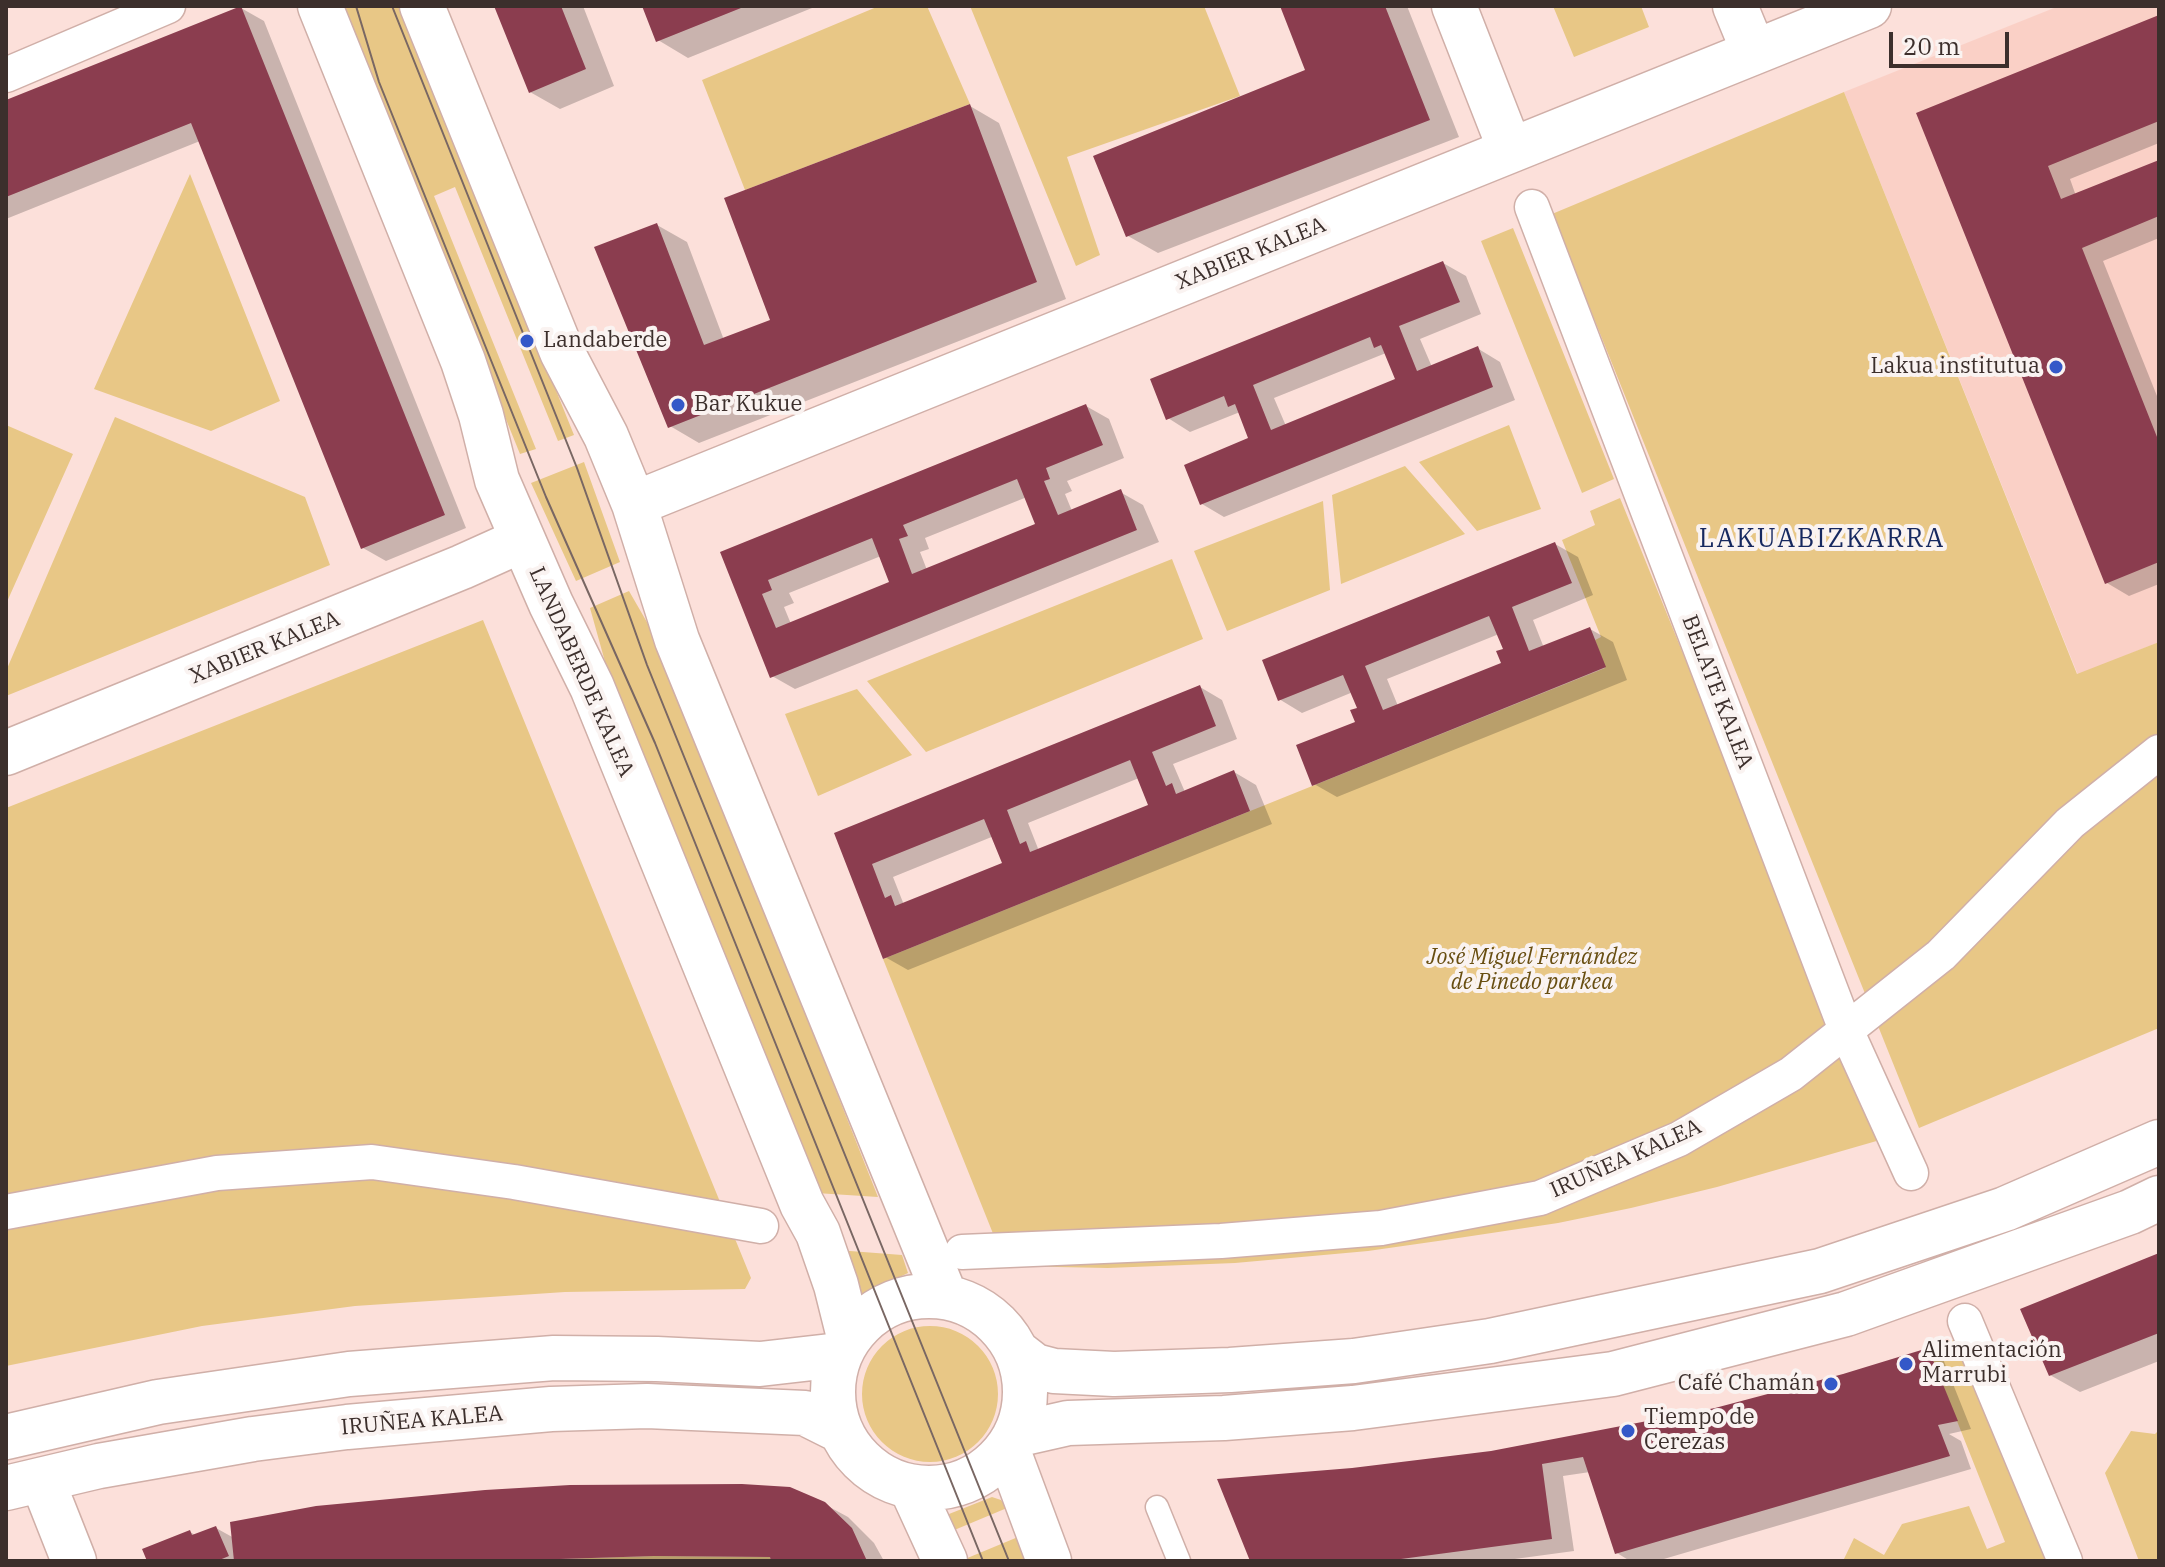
<!DOCTYPE html>
<html>
<head>
<meta charset="utf-8">
<style>
  body { margin:0 }
  #map { position:relative; width:2165px; height:1567px; overflow:hidden; background:#fce0da; font-family:"IBM Plex Serif",serif }
  canvas { display:block }
  .frame { position:absolute; inset:0; border:8px solid #3c2f2c; pointer-events:none }
  .scale { position:absolute; left:1889px; top:32px; width:120px; height:36px; box-sizing:border-box; border:4px solid #3c2f2c; border-top:0; padding-left:10px; font-size:24px; line-height:28px; white-space:nowrap; color:#3c2f2c; -webkit-text-stroke:6px #faf3f1; paint-order:stroke }
</style>
</head>
<body>
<div id="map">
<canvas width="2165" height="1567"></canvas>
<div class="frame"></div>
<div class="scale">20 m</div>
</div>
<script>
const ctx = document.querySelector('canvas').getContext('2d');
ctx.lineJoin = 'round';
function paint(path, color) { ctx.fillStyle = color; ctx.fill(path, 'evenodd'); }
const shape = rows => new Path2D(rows.map(r => 'M' + r).join(''));
function stroke(path, color, width, dash) { ctx.strokeStyle = color; ctx.lineWidth = width; ctx.lineCap = dash ? 'butt' : 'round'; ctx.setLineDash(dash || []); ctx.stroke(path); }
function label(font, color, halo, rows, align = 'center') {
  ctx.font = font + ' "IBM Plex Serif",serif'; ctx.lineWidth = 8; ctx.setLineDash([]); ctx.textBaseline = 'middle'; ctx.strokeStyle = halo; ctx.fillStyle = color; for (const [text, x, y, turn = 0] of rows) {
    ctx.save(); ctx.translate(x, y); ctx.rotate((+turn || 0) * Math.PI / 180); ctx.textAlign = isNaN(turn) ? turn : align; if (halo) ctx.strokeText(text, 0, 0); ctx.fillText(text, 0, 0); ctx.restore();
  }
}
const built = shape([
  [2059,6,2159,6,2159,642,2078,675,1844,92]
]);
const green = shape([
  [339,6,401,6,574,435,558,441,455,187,434,196,536,449,520,454],
  [879,6,927,6,970,104,745,190,702,80],
  [970,6,1204,6,1240,96,1067,157,1100,255,1076,266],
  [1553,6,1641,6,1649,27,1574,57],
  [1844,92,2077,674,2159,642,2159,1028,1919,1128,1552,214],
  [190,174,280,401,211,431,94,389],
  [1513,228,1614,479,1582,493,1481,241],
  [115,417,305,497,330,565,6,696,6,671],
  [6,425,73,454,6,604],
  [1509,425,1541,509,1477,531,1419,462],
  [584,462,620,562,576,581,531,483],
  [1405,466,1465,534,1341,584,1332,495],
  [1620,498,1880,1140,1717,1187,1631,1208,1558,1223,1445,1240,1368,1251,1235,1263,1108,1268,1006,1266,883,959,1605,668,1595,640,1601,637,1562,540,1595,525,1590,511],
  [1323,501,1330,590,1227,631,1194,551],
  [1172,559,1203,639,926,752,867,681],
  [629,591,659,643,878,1197,816,1193,609,676,590,608],
  [483,620,751,1278,745,1289,565,1292,355,1306,202,1326,6,1366,6,808],
  [857,689,912,755,818,796,785,714],
  [837,1250,902,1255,908,1273,865,1294,854,1291],
  '862 1394a68 68 0 1 1 136 0a68 68 0 1 1-136 0Z',
  [1957,1339,2048,1561,1843,1561,1854,1538,1884,1555,1902,1524,1969,1506,1987,1549,2005,1542,1928,1348],
  [2159,1430,2159,1561,2139,1561,2105,1473,2131,1431,2155,1434],
  [992,1497,1001,1500,1007,1508,952,1531,949,1514],
  [1018,1537,1027,1561,965,1561,965,1559],
  [654,1556,770,1557,771,1561,497,1561]
]);
const shadow = shape([
  [496,6,583,6,614,86,560,109,530,92],
  [644,6,817,6,688,58,658,40],
  [1282,6,1407,6,1459,137,1158,253,1128,236,1308,71],
  [241,8,264,21,466,528,386,561,363,548,200,141,6,219,6,102],
  [2159,17,2159,143,2070,179,2076,196,2159,162,2159,238,2103,261,2159,401,2159,584,2129,596,2107,583,1919,114],
  [970,106,999,123,1066,299,699,443,670,426,657,225,687,242,724,340,772,321],
  [1443,263,1466,276,1481,314,1420,339,1432,367,1477,348,1500,362,1515,400,1224,517,1202,504,1251,439,1240,412,1190,432,1168,418],
  [1386,353,1397,380,1286,426,1274,398],
  [1086,406,1109,419,1124,458,1067,481,1072,491,1065,494,1072,511,1120,492,1143,505,1159,542,795,689,772,676,722,553],
  [1027,497,1038,525,927,570,920,552,929,549,925,538],
  [881,556,892,583,791,624,784,607,794,603,789,593],
  [1555,544,1578,557,1593,595,1533,620,1544,648,1590,629,1613,642,1627,680,1337,797,1314,784,1357,723,1359,709,1353,692,1302,713,1279,699],
  [1499,634,1505,650,1504,664,1398,706,1387,679],
  [1200,687,1222,700,1237,739,1173,764,1185,792,1234,772,1256,785,1272,824,908,970,885,957,836,834],
  [1139,778,1150,806,1039,851,1028,823],
  [994,836,1005,864,904,905,893,877],
  [2159,1255,2159,1361,2080,1392,2050,1375],
  [1928,1350,1943,1359,1971,1429,1949,1434,1961,1441,1971,1469,1657,1561,1630,1561,1617,1553,1590,1472,1563,1476,1574,1551,1500,1561,1252,1561,1454,1459,1715,1410,1844,1376],
  [824,1504,848,1517,874,1543,884,1561,149,1561,190,1532,197,1536,216,1528,234,1538]
]);
const building = shape([
  [241,6,445,515,361,549,191,123,6,197,6,100],
  [494,6,561,6,586,69,529,93],
  [642,6,746,6,656,42],
  [1280,6,1385,6,1430,120,1126,237,1093,156,1305,70],
  [2159,15,2159,121,2048,166,2061,199,2159,160,2159,216,2082,248,2159,442,2159,562,2105,584,1916,113],
  [970,104,1037,282,668,428,594,247,657,223,704,345,770,320,724,198],
  [1443,261,1460,302,1399,326,1417,371,1478,346,1493,387,1200,505,1184,465,1248,438,1235,404,1228,407,1224,396,1166,420,1150,379],
  [1370,337,1374,348,1381,345,1395,379,1271,430,1253,385],
  [1086,404,1103,445,1046,468,1050,479,1044,481,1058,515,1121,489,1137,530,770,678,720,552],
  [1017,479,1035,524,912,574,899,539,908,536,903,525],
  [872,538,889,582,776,628,762,594,772,590,768,580],
  [1555,542,1572,583,1512,607,1529,651,1590,627,1606,667,1312,786,1296,745,1355,722,1350,710,1357,708,1343,675,1278,701,1262,660],
  [1489,616,1503,649,1496,651,1501,663,1383,710,1365,666],
  [1200,685,1216,726,1152,752,1166,786,1172,783,1176,794,1234,770,1250,811,883,959,834,833],
  [1130,760,1148,805,1030,852,1026,841,1020,844,1007,810],
  [984,819,1002,863,895,906,891,895,885,898,872,864],
  [2159,1253,2159,1333,2049,1376,2020,1309],
  [1928,1348,1958,1421,1938,1425,1950,1456,1615,1554,1583,1457,1542,1464,1552,1539,1386,1561,1250,1561,1217,1479,1352,1468,1491,1451,1715,1408,1843,1374],
  [742,1484,790,1487,825,1502,852,1528,867,1561,771,1561,770,1557,654,1556,497,1561,234,1561,230,1522,316,1506,485,1490,570,1485],
  [216,1526,229,1556,217,1561,147,1561,142,1549,190,1530,192,1535]
]);
const service = shape([
  [1157,1507,1179,1561]
]);
const pedestrian = shape([
  [6,75,168,6],
  [1532,207,1846,1030,1911,1173],
  [6,1212,217,1173,372,1162,514,1182,761,1226],
  [962,1252,1221,1241,1381,1228,1540,1198,1679,1139,1791,1074,1941,955,2070,823,2159,752],
  [1965,1321,2065,1561]
]);
const minor = shape([
  [320,6,463,361,481,415,497,480,551,604,592,687,802,1204,818,1233,836,1285,849,1337],
  [422,6,562,352,606,436,634,504,677,640,945,1296],
  [1454,6,1510,149],
  [1735,6,1754,52],
  [634,504,1869,6],
  [6,753,462,567,522,540],
  '833 1392a96 96 0 1 1 192 0a96 96 0 1 1-192 0Z',
  [1017,1352,1035,1366,1054,1371,1114,1374,1230,1370,1354,1361,1490,1341,1820,1271,2005,1209,2159,1142],
  [1015,1435,1068,1423,1224,1418,1353,1408,1613,1374,1846,1314,2130,1212,2159,1198],
  [6,1437,158,1402,349,1374,554,1358,657,1359,760,1364,839,1355],
  [1007,1448,1049,1561],
  [42,1480,74,1561],
  [911,1487,945,1561],
  [6,1488,99,1466,253,1439,347,1427,551,1409,647,1406,805,1413,839,1430]
]);
const tram = shape([
  [356,6,379,82,546,497,655,743,983,1561],
  [392,6,577,468,647,665,1009,1561]
]);
const markers = [
  [527,341,8,"#3458c8"],
  [2056,367,8,"#3458c8"],
  [678,405,8,"#3458c8"],
  [1906,1364,8,"#3458c8"],
  [1831,1384,8,"#3458c8"],
  [1628,1431,8,"#3458c8"]
];
const streetNames = [
  ["XABIER KALEA",1251,254,-22],
  ["XABIER KALEA",265,648,-22],
  ["LANDABERDE KALEA",581,672,66],
  ["BELATE KALEA",1717,692,69],
  ["IRUÑEA KALEA",1626,1159,-24],
  ["IRUÑEA KALEA",422,1421,-5]
];
const poiNames = [
  ["Landaberde",543,341],
  ["Lakua institutua",2040,367,"right"],
  ["Bar Kukue",694,405],
  ["Alimentación",1922,1351],
  ["Marrubi",1922,1376],
  ["Café Chamán",1815,1384,"right"],
  ["Tiempo de",1644,1418],
  ["Cerezas",1644,1443]
];
const parkNames = [
  ["José Miguel Fernández",1532,958],
  ["de Pinedo parkea",1532,983]
];
const quarterNames = [
  ["LAKUABIZKARRA",1822,539]
];
paint(built, '#fad0c6');
paint(green, '#e8c786');
paint(shadow, '#0003');
paint(building, '#8b3d4f');
stroke(service, '#d0afa8', 25);
stroke(pedestrian, '#d0afa8', 37);
stroke(minor, '#d0afa8', 47);
stroke(service, '#fff', 22);
stroke(pedestrian, '#fff', 34);
stroke(minor, '#fff', 44);
stroke(tram, '#796763', 2);
for (const [x, y, r, color] of markers) { const dot = new Path2D(); dot.arc(x, y, r, 0, 2 * Math.PI); ctx.fillStyle = color; ctx.fill(dot); stroke(dot, '#faf3f1', 3); }
label('22px', '#3c2f2c', '#faf3f1', streetNames);
label('22px', '#3c2f2c', '#faf3f1', poiNames, 'left');
label('italic 22px', '#684e11', '#faf3f1', parkNames);
ctx.letterSpacing = '2px';
label('26px', '#16285f', '#faf3f1', quarterNames);
ctx.letterSpacing = '0px';
</script>
</body>
</html>
